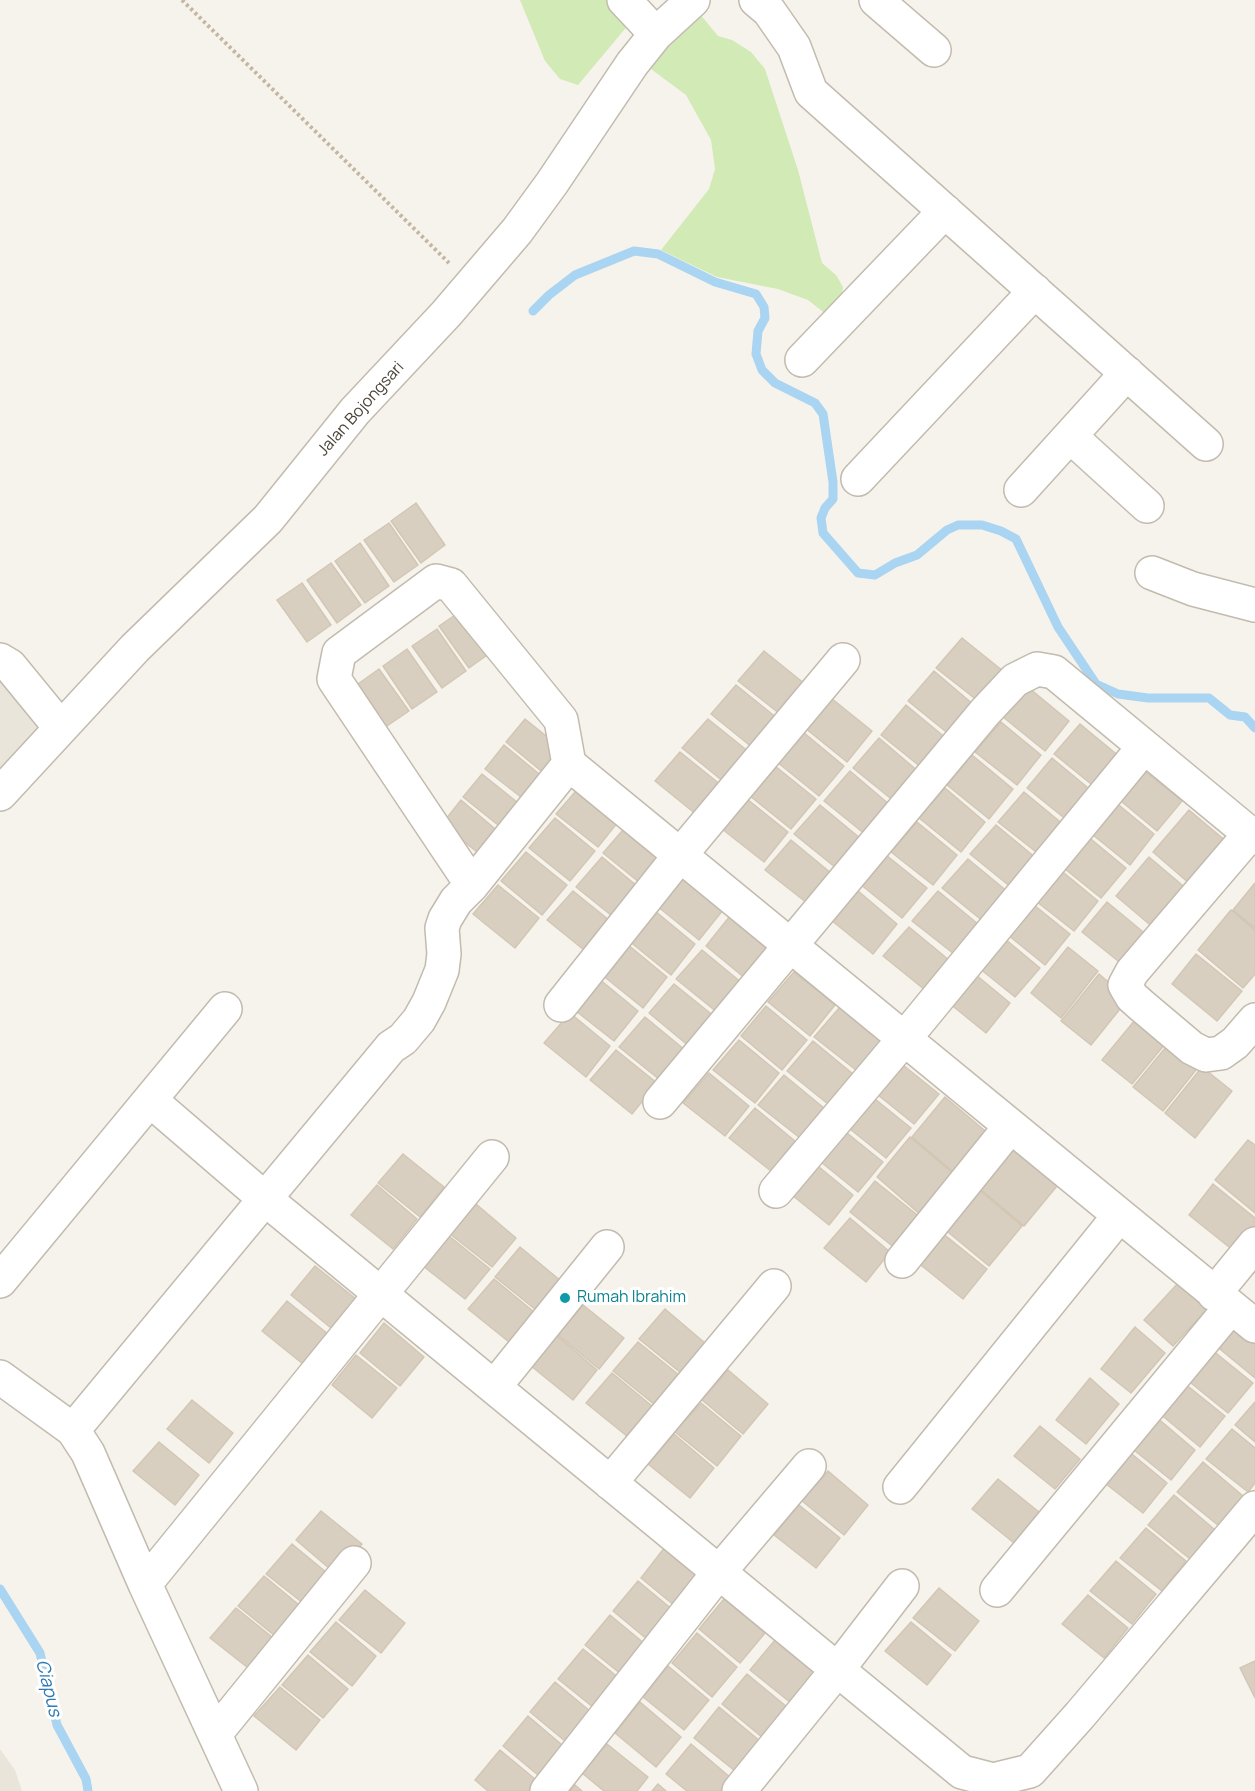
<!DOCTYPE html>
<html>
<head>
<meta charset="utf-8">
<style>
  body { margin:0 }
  canvas { display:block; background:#f6f3ec }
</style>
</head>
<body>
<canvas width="1255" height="1791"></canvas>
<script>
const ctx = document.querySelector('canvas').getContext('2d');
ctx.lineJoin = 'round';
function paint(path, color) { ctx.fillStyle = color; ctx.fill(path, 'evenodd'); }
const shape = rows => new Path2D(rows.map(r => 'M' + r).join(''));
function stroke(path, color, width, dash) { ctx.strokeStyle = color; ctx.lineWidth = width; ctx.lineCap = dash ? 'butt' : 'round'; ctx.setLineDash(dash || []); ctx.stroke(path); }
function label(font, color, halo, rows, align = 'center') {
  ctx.font = font + ' Manrope,sans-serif'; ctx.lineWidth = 6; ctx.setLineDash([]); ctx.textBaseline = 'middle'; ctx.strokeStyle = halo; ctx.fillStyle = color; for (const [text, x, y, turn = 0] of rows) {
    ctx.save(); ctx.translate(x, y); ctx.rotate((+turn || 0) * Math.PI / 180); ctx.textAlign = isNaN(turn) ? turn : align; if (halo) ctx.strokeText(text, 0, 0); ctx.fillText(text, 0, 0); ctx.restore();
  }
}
const residential = shape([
  [0,663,60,733,0,803],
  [0,1749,15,1770,22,1791,0,1791]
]);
const green = shape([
  [520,0,632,0,640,11,578,85,560,79,545,61],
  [695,8,718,36,732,40,751,52,765,69,798,170,822,263,836,275,843,287,839,311,827,315,808,300,778,289,717,277,661,250,709,189,715,169,711,140,686,95,651,69]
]);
const stream = shape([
  [533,311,549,295,575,275,634,251,658,254,715,282,756,294,764,307,765,318,758,331,756,354,762,370,775,383,815,403,823,414,833,482,833,499,825,508,821,518,823,533,858,573,875,575,895,563,917,555,947,530,958,525,982,525,1001,531,1016,539,1058,627,1096,684,1118,694,1148,698,1209,698,1230,715,1245,717,1255,728],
  [0,1589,40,1653,57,1725,86,1779,88,1791]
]);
const building = shape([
  [416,503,445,545,421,563,391,521,416,503],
  [389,523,418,565,394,582,364,540,389,523],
  [360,543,389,586,365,603,335,561,360,543],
  [331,563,361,605,337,623,307,580,331,563],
  [302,583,331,625,307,642,277,600,302,583],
  [464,609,493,651,469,668,439,626,464,609],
  [437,629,466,671,442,688,412,646,437,629],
  [962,638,1003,671,978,701,936,668,962,638],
  [407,649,437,692,412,709,383,666,407,649],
  [764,651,805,684,780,714,738,681,764,651],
  [379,669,409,711,384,728,355,686,379,669],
  [934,671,974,705,950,735,908,701,934,671],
  [736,685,777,718,753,748,711,714,736,685],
  [1029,688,1069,721,1045,751,1003,717,1029,688],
  [831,698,872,731,847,762,805,728,831,698],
  [906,705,947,739,922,768,881,735,906,705],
  [525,719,565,751,546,775,506,742,525,719],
  [708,719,749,752,724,782,682,748,708,719],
  [1001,722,1041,755,1017,785,975,752,1001,722],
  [1080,724,1120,757,1096,788,1054,754,1080,724],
  [803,732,844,766,819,796,777,762,803,732],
  [879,738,919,772,895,802,853,768,879,738],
  [504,745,544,778,526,801,485,769,504,745],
  [680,752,721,785,697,815,655,781,680,752],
  [972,755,1013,789,989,819,947,785,972,755],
  [1052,758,1093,792,1068,821,1027,788,1052,758],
  [775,766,816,799,791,829,750,796,775,766],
  [1141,768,1182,801,1157,831,1116,797,1141,768],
  [850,771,890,805,866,835,824,801,850,771],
  [482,774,522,806,503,829,463,797,482,774],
  [582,784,622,817,598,847,556,814,582,784],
  [945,788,985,822,961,852,919,818,945,788],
  [1024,792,1064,825,1040,855,998,822,1024,792],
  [747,799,788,832,764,862,722,829,747,799],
  [461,800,500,833,482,856,442,824,461,800],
  [1114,801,1154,834,1130,865,1088,831,1114,801],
  [820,805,860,838,836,868,794,834,820,805],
  [1189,810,1227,842,1190,884,1153,852,1189,810],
  [555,818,595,851,570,881,529,848,555,818],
  [917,822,957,855,933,885,891,852,917,822],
  [629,823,670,856,645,887,603,853,629,823],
  [996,825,1036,858,1012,888,970,854,996,825],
  [1086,835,1126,868,1101,898,1060,865,1086,835],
  [791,840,831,873,807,903,765,870,791,840],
  [526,852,567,885,542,915,501,881,526,852],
  [886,855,927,888,902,918,860,884,886,855],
  [602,857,642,890,617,920,576,887,602,857],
  [1149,857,1188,890,1155,929,1116,896,1149,857],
  [968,859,1008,892,984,922,942,888,968,859],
  [1058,868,1098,901,1074,931,1032,898,1058,868],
  [682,877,723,910,699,940,657,906,682,877],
  [1255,883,1255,928,1233,910,1255,883],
  [498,885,539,918,515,948,473,914,498,885],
  [857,890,897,924,873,954,831,920,857,890],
  [573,891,614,924,589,954,547,920,573,891],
  [938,891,978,924,954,954,912,921,938,891],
  [1029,901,1070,934,1045,965,1003,931,1029,901],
  [1107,902,1148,936,1123,965,1082,932,1107,902],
  [1231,910,1255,930,1255,974,1243,988,1198,950,1231,910],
  [655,911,695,944,671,975,629,941,655,911],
  [730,916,770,949,746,979,706,946,730,916],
  [909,927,949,960,925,990,883,956,909,927],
  [999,934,1040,968,1015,997,974,964,999,934],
  [627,944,667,977,643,1008,601,974,627,944],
  [1068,947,1098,971,1061,1018,1031,993,1068,947],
  [702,950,742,983,718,1013,676,979,702,950],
  [1196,954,1242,991,1217,1021,1172,984,1196,954],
  [970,970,1010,1003,986,1033,944,999,970,970],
  [794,972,835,1005,810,1036,768,1002,794,972],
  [1099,974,1128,999,1091,1045,1061,1021,1099,974],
  [598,978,638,1011,614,1041,572,1008,598,978],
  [674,984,715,1017,690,1047,649,1013,674,984],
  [766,1006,807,1040,782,1070,741,1036,766,1006],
  [840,1007,881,1040,856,1070,814,1037,840,1007],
  [570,1013,610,1046,586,1077,544,1043,570,1013],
  [1140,1014,1170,1038,1132,1084,1102,1060,1140,1014],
  [645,1017,685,1050,660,1080,619,1047,645,1017],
  [739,1040,779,1073,755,1103,713,1070,739,1040],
  [813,1041,853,1074,828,1104,787,1071,813,1041],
  [1171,1041,1200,1065,1163,1111,1133,1087,1171,1041],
  [616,1050,657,1083,632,1114,590,1080,616,1050],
  [898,1061,939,1094,914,1124,873,1091,898,1061],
  [1202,1067,1232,1091,1195,1138,1165,1113,1202,1067],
  [709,1073,749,1106,725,1136,683,1103,709,1073],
  [784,1075,824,1108,800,1138,758,1105,784,1075],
  [870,1095,911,1128,886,1158,845,1125,870,1095],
  [945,1097,990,1135,957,1175,912,1137,945,1097],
  [755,1108,795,1141,771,1171,729,1138,755,1108],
  [842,1129,883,1162,858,1192,816,1158,842,1129],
  [910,1137,955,1175,922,1216,877,1177,910,1137],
  [1248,1140,1255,1145,1255,1213,1215,1180,1248,1140],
  [1012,1147,1057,1186,1024,1226,978,1187,1012,1147],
  [403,1154,444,1187,420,1217,378,1183,403,1154],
  [813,1162,853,1195,829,1225,787,1191,813,1162],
  [875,1181,921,1218,896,1249,850,1212,875,1181],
  [1213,1184,1255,1218,1255,1226,1234,1251,1189,1215,1213,1184],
  [377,1185,417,1219,393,1249,351,1215,377,1185],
  [977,1188,1022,1226,989,1266,943,1228,977,1188],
  [476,1204,516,1238,492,1267,450,1234,476,1204],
  [850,1218,890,1252,866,1282,824,1248,850,1218],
  [941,1232,987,1269,963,1299,917,1262,941,1232],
  [449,1236,490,1269,465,1299,423,1266,449,1236],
  [520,1247,561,1281,536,1310,495,1277,520,1247],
  [315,1266,356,1299,331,1328,291,1295,315,1266],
  [494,1279,534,1312,509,1342,468,1309,494,1279],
  [1180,1281,1209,1307,1173,1346,1144,1320,1180,1281],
  [287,1301,328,1334,303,1364,262,1331,287,1301],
  [583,1305,624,1338,599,1369,558,1335,583,1305],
  [665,1309,705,1343,681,1373,639,1339,665,1309],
  [1240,1316,1255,1328,1255,1378,1215,1345,1240,1316],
  [384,1323,424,1357,400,1386,360,1353,384,1323],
  [1135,1327,1165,1353,1131,1393,1101,1369,1135,1327],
  [557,1336,597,1370,573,1400,531,1366,557,1336],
  [638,1342,679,1375,655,1405,613,1371,638,1342],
  [1212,1350,1253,1383,1228,1413,1186,1379,1212,1350],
  [356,1355,397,1388,372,1418,332,1385,356,1355],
  [728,1370,768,1404,743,1434,702,1400,728,1370],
  [612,1373,652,1406,628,1437,586,1403,612,1373],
  [1090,1378,1119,1404,1086,1444,1056,1420,1090,1378],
  [1184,1383,1225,1416,1200,1447,1159,1413,1184,1383],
  [192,1400,233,1433,209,1463,167,1429,192,1400],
  [1255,1402,1255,1442,1235,1425,1255,1402],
  [701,1403,741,1436,717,1466,675,1432,701,1403],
  [1155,1416,1195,1450,1171,1480,1129,1446,1155,1416],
  [1040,1426,1080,1459,1055,1489,1014,1456,1040,1426],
  [1232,1429,1255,1448,1255,1483,1248,1492,1206,1459,1232,1429],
  [674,1434,714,1468,690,1498,648,1464,674,1434],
  [159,1442,199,1475,175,1505,133,1471,159,1442],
  [1127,1450,1167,1483,1143,1513,1101,1480,1127,1450],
  [1203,1462,1243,1496,1219,1526,1177,1492,1203,1462],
  [828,1471,868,1505,844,1535,802,1501,828,1471],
  [998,1479,1039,1512,1014,1543,972,1509,998,1479],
  [1174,1495,1214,1529,1190,1559,1148,1525,1174,1495],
  [799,1505,840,1538,816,1568,774,1535,799,1505],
  [321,1511,362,1544,337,1575,296,1540,321,1511],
  [1146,1528,1186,1561,1162,1591,1120,1558,1146,1528],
  [292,1544,332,1577,308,1607,266,1574,292,1544],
  [665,1547,706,1581,681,1611,641,1578,665,1547],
  [1116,1561,1156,1594,1132,1624,1090,1591,1116,1561],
  [264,1576,304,1609,280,1640,238,1606,264,1576],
  [638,1581,679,1615,654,1645,613,1611,638,1581],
  [939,1588,979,1621,955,1651,913,1618,939,1588],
  [365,1590,405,1623,381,1653,339,1620,365,1590],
  [1088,1595,1128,1628,1104,1658,1062,1624,1088,1595],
  [724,1599,765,1633,740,1663,699,1629,724,1599],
  [236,1608,277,1641,252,1671,210,1638,236,1608],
  [610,1615,651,1649,627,1679,585,1645,610,1615],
  [336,1622,376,1656,352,1686,310,1652,336,1622],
  [911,1622,951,1655,927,1685,885,1651,911,1622],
  [697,1633,737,1667,712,1697,672,1663,697,1633],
  [775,1640,816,1673,791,1703,750,1670,775,1640],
  [583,1649,624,1682,599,1712,558,1679,583,1649],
  [308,1655,348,1689,323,1718,282,1685,308,1655],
  [1255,1661,1255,1698,1240,1668,1255,1661],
  [668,1666,709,1700,684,1730,643,1697,668,1666],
  [747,1674,787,1707,763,1738,722,1704,747,1674],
  [555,1682,596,1716,571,1746,530,1712,555,1682],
  [280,1687,320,1720,296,1750,254,1716,280,1687],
  [640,1702,681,1737,656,1767,615,1733,640,1702],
  [719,1707,760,1741,735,1771,694,1738,719,1707],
  [528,1716,568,1750,544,1780,503,1746,528,1716],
  [607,1744,648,1777,637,1791,604,1791,582,1773,607,1744],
  [691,1744,731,1778,720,1791,687,1791,666,1774,691,1744],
  [500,1750,541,1784,535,1791,488,1791,475,1780,500,1750],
  [658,1784,666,1791,652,1791,658,1784],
  [575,1785,582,1791,570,1791,575,1785]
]);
const path = shape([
  [182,0,449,263]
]);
const minor = shape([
  [624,0,656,34],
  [756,0,769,11,794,47,811,92,1206,444],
  [876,0,934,50],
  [802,360,945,211],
  [1070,436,1147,506],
  [858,479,1035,291],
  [1021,490,1127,373],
  [1152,573,1193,589,1255,605],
  [0,660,10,666,60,727],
  [0,794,135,648,268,519,355,411,446,314,517,231,552,183,632,64,656,34,693,0],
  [1250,834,1132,972,1125,985,1132,997,1141,1005,1192,1048,1206,1055,1221,1053,1235,1043,1255,1020],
  [472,885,334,679,339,653,436,581,451,585,561,720,569,764,1255,1326],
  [561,1005,681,854,843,660],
  [150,1100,264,1198,962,1772,993,1780,1030,1771,1080,1715,1255,1508],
  [660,1102,985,712,1015,680,1037,669,1054,672,1255,838],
  [776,1191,904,1039,1144,747],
  [902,1261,1010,1127],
  [0,1281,225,1009],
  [1214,1294,1255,1244],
  [0,1377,73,1430,88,1453,145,1584,241,1791],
  [495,1386,607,1247],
  [73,1430,391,1047,403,1039,419,1020,429,1002,442,970,444,954,442,928,445,919,456,901,472,885,569,764],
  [610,1483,774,1286],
  [900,1487,1119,1216],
  [145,1584,492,1157],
  [997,1590,1231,1307],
  [215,1734,354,1563],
  [547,1791,719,1572,809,1466],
  [739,1791,838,1669,902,1586]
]);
const markers = [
  [565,1298,6,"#0f9aa8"]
];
const streetNames = [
  ["Jalan Bojongsari",361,409,-48]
];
const cultureNames = [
  ["Rumah Ibrahim",577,1298]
];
const waterNames = [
  ["Ciapus",48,1688,76]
];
paint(residential, '#eae5da');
paint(green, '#d2eab5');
stroke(stream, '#a9d4f2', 9);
paint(building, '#d8cfc1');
stroke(building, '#d3c7b4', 1.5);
stroke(minor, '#c2bbae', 36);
stroke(path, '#c4b79f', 4, [3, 3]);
stroke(minor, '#fff', 33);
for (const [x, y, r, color] of markers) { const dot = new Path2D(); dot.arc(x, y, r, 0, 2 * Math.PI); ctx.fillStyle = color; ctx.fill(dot); stroke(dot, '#fff', 2); }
label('16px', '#4b4439', '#fff', streetNames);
label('16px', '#0d838f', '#fff', cultureNames, 'left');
label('italic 18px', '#2e7ab2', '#fff', waterNames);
</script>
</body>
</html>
